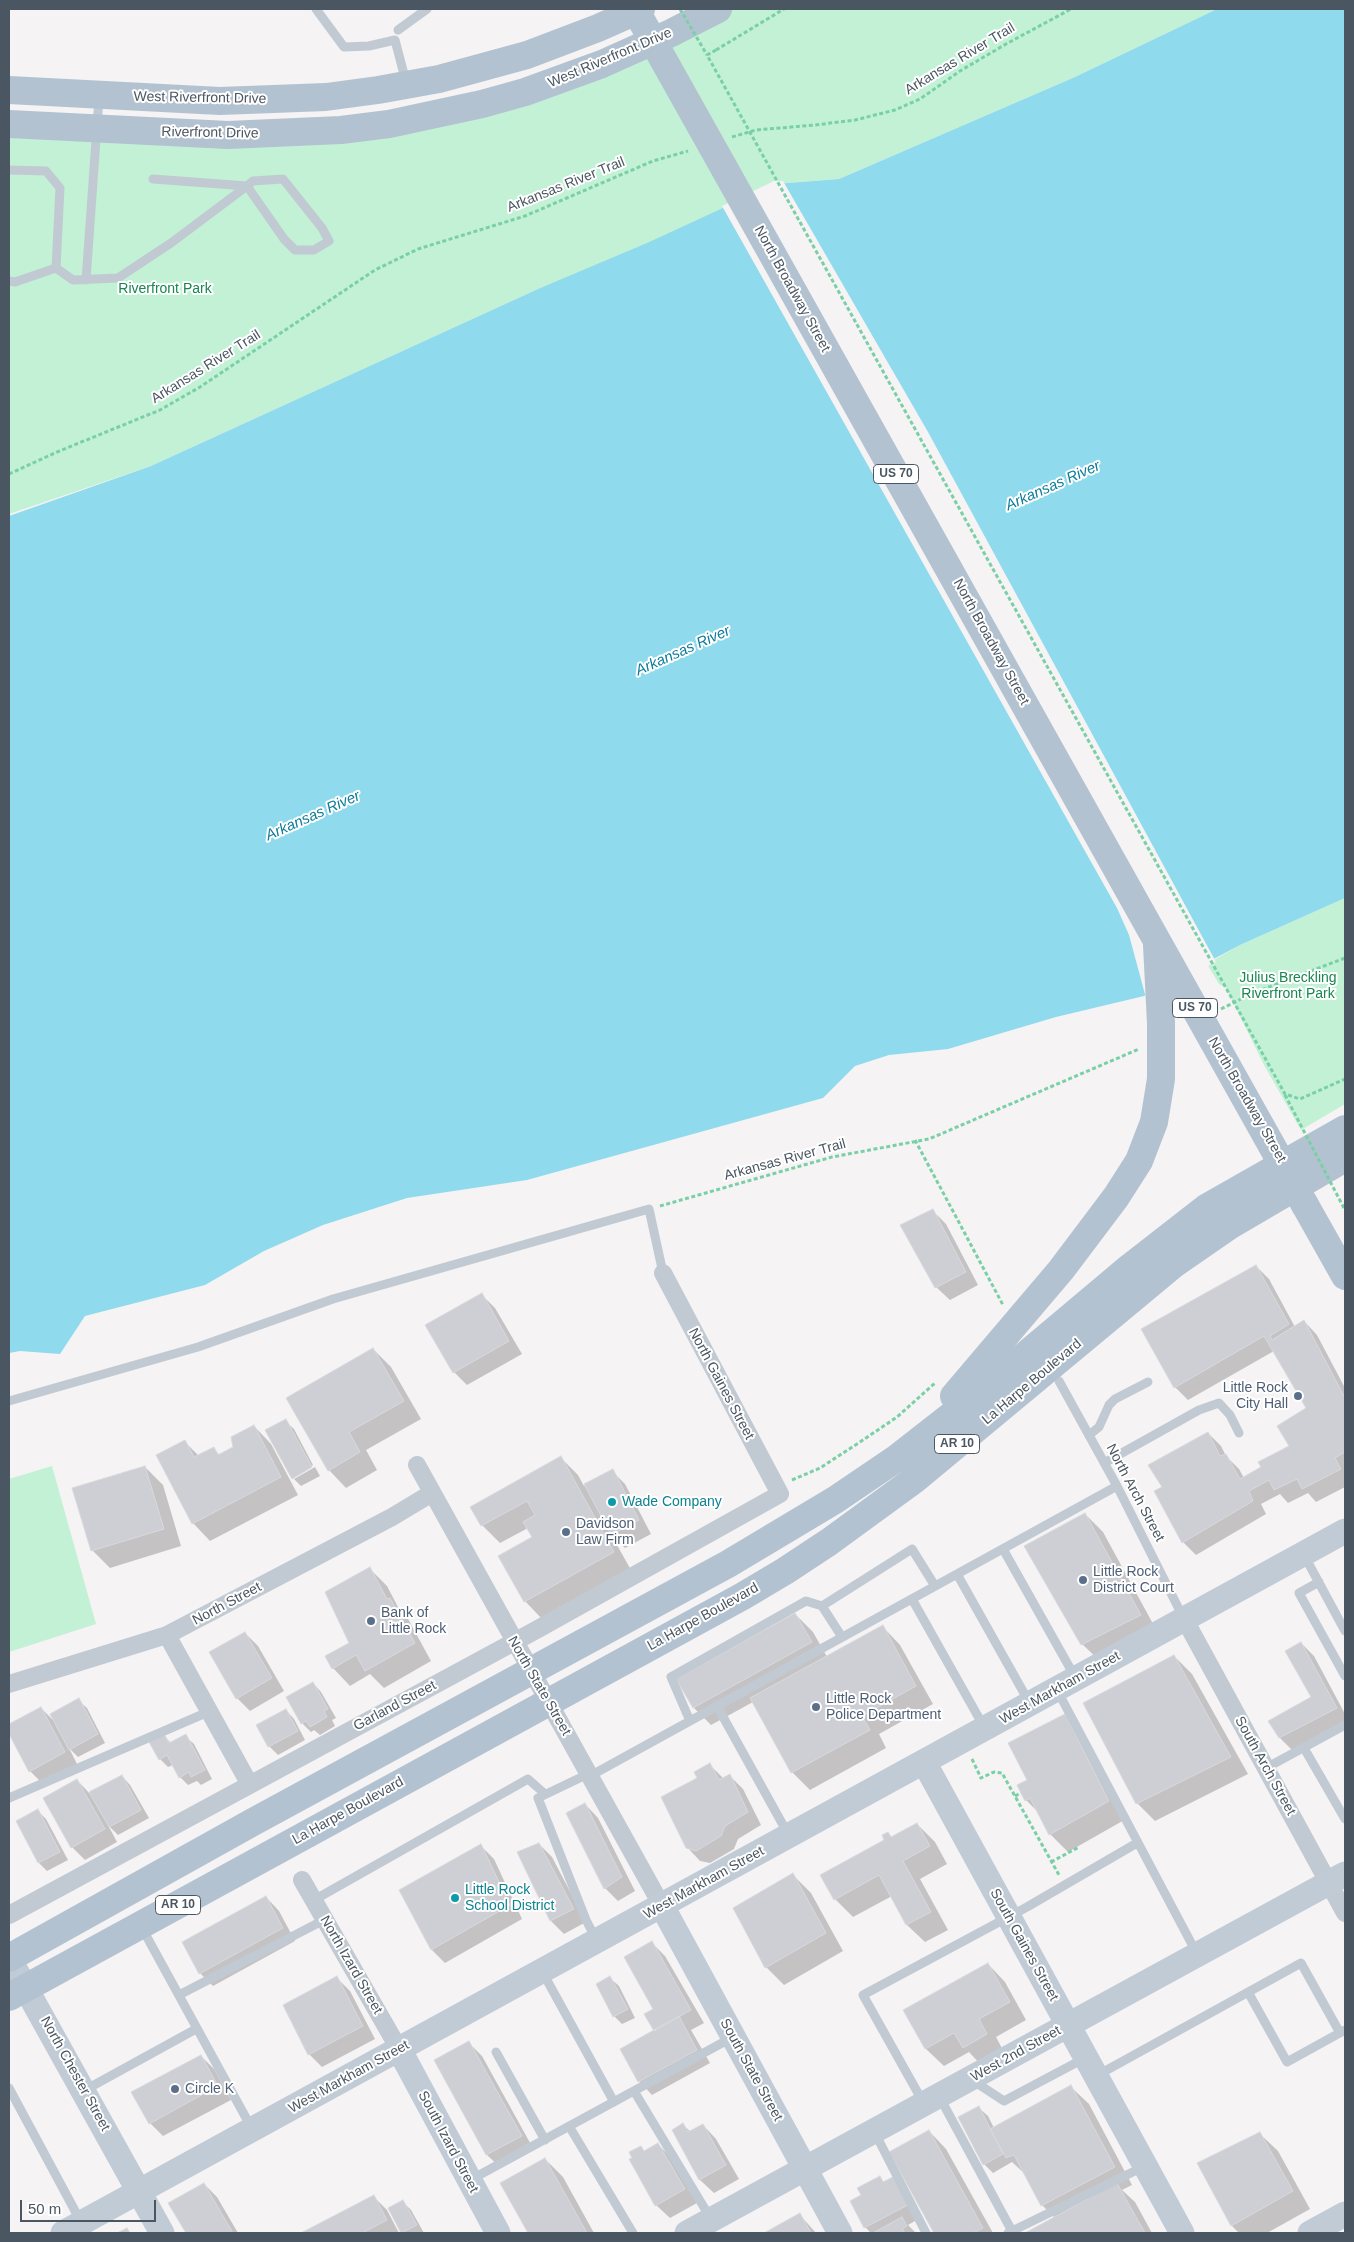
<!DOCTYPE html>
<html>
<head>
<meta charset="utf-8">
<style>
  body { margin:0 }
  #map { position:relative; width:1354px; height:2242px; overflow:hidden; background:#f5f3f3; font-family:Arial,sans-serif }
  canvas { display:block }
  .frame { position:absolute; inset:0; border:10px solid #4a5661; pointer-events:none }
  .scale { position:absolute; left:20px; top:2200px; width:136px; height:22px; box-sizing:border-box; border:2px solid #4a5661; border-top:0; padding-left:6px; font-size:15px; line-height:18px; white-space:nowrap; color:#4a5661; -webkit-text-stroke:4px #fff; paint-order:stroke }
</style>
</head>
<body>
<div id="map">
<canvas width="1354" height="2242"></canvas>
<div class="frame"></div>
<div class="scale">50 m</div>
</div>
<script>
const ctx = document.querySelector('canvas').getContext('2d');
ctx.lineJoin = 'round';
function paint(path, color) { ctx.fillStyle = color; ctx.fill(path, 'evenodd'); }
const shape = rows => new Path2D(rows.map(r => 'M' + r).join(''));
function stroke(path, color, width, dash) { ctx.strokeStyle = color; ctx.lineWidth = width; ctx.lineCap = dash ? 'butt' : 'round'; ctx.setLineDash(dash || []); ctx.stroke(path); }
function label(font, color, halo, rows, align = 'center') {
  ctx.font = font + ' Arial,sans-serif'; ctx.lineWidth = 4; ctx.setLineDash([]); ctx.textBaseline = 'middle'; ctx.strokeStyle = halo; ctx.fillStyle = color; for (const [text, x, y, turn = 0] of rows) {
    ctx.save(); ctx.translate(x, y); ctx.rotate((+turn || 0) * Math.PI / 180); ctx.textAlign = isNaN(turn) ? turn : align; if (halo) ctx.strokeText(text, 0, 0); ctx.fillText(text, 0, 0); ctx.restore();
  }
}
const green = shape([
  [716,9,1217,9,1075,77,839,179,775,184,623,256,538,289,151,466,9,514,9,125,411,120],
  [1345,898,1345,1104,1301,1130,1264,1065,1226,988,1219,984,1207,964,1240,945],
  [52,1466,96,1624,9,1652,9,1479]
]);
const water = shape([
  [1217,9,1345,9,1345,898,1240,945,1144,996,1056,1017,948,1049,889,1055,855,1066,823,1098,527,1180,407,1198,323,1225,264,1251,205,1285,85,1316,60,1354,20,1351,9,1353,9,516,151,466,538,289,647,243,775,184,839,179,1075,77]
]);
const pier = shape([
  [774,181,783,181,928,432,1216,962,1146,998,1129,935,1117,908,722,206]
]);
const shadow = shape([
  [932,1210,946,1224,978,1285,950,1300,936,1287],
  [1256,1266,1269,1279,1295,1327,1304,1321,1317,1335,1345,1388,1345,1487,1316,1502,1308,1493,1288,1503,1280,1494,1261,1504,1266,1514,1196,1555,1183,1542,1163,1488,1208,1433,1221,1446,1226,1456,1239,1469,1244,1478,1291,1447,1307,1409,1274,1351,1188,1400,1175,1387],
  [482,1295,495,1308,522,1354,467,1385,454,1372],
  [373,1349,391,1367,421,1419,366,1450,377,1470,346,1488,329,1470],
  [285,1421,294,1429,313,1465,294,1476,294,1479],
  [254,1426,271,1444,298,1495,210,1541,193,1523,185,1442,199,1456,213,1449,220,1455,234,1448],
  [561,1458,578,1475,584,1486,612,1471,625,1484,651,1534,625,1548,612,1536,631,1570,542,1619,525,1601,533,1538,528,1528,500,1543,482,1525,471,1508],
  [145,1467,163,1485,181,1546,110,1568,92,1550],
  [315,1467,320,1476,301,1486,294,1479],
  [1085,1514,1103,1532,1158,1633,1100,1661,1082,1644],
  [369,1568,387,1586,399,1609,407,1617,431,1661,384,1688,370,1674,350,1686,333,1668,351,1643],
  [795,1614,813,1632,827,1657,883,1627,900,1645,933,1704,879,1734,886,1748,810,1790,792,1772,753,1702,711,1725,694,1708],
  [245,1633,258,1646,284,1691,250,1711,237,1698],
  [1301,1643,1314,1656,1345,1714,1345,1723,1293,1751,1280,1738,1270,1721,1312,1698],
  [1174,1656,1192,1674,1248,1774,1155,1821,1137,1803],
  [313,1683,321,1692,336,1718,332,1720,335,1726,320,1735,314,1730,311,1732,302,1723],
  [78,1700,87,1708,105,1743,78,1757,69,1748,78,1766,43,1784,30,1771,9,1731,9,1725,41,1708,55,1722],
  [286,1710,294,1719,305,1740,278,1755,269,1746],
  [1064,1715,1082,1733,1126,1819,1068,1852,1050,1834,1039,1813,1026,1800,1029,1781],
  [164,1736,171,1743,185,1736,194,1744,212,1779,201,1785,197,1781,188,1785,180,1777,173,1765,168,1767,160,1759],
  [710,1765,724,1779,730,1776,743,1789,761,1825,738,1839,734,1849,710,1863,700,1861,687,1847,699,1778],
  [122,1776,130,1785,149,1818,118,1835,108,1825,117,1842,85,1860,72,1847,77,1780,90,1794],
  [585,1804,598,1818,635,1891,618,1901,605,1888],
  [38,1811,46,1819,68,1860,47,1871,39,1863,17,1821],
  [917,1824,935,1842,947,1864,920,1879,948,1930,925,1942,907,1925,892,1896,853,1917,835,1899,886,1841,888,1833,892,1838],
  [539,1844,552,1857,586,1922,564,1934,551,1921,519,1852],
  [481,1846,494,1859,522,1919,445,1963,432,1950],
  [793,1875,811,1893,843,1951,784,1985,766,1967],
  [266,1897,279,1911,295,1941,213,1986,200,1973],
  [652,1943,665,1956,704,2023,691,2030,710,2063,652,2095,639,2081,622,2049,656,2031],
  [988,1964,1005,1982,1026,2020,996,2037,1004,2052,981,2065,969,2052,944,2066,926,2049,905,2011],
  [336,1977,350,1991,375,2039,322,2067,309,2054],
  [610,1978,619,1986,635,2018,622,2024,614,2016],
  [469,2043,482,2056,534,2150,501,2168,487,2155,436,2061],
  [201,2056,214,2069,231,2100,163,2136,150,2123],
  [1071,2087,1089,2104,1132,2185,1122,2190,1135,2202,1152,2233,1027,2233,1055,2218,1042,2205,1026,2175,1012,2162,993,2173,984,2164,979,2108,988,2116,994,2128],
  [683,2125,691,2132,703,2125,716,2139,739,2179,714,2193,700,2180,673,2130],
  [929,2131,946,2149,993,2233,935,2233,891,2153],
  [1260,2134,1278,2151,1310,2209,1267,2233,1239,2233,1232,2226],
  [658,2144,671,2158,697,2203,670,2218,656,2205,640,2147,645,2152],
  [545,2159,563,2177,594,2233,529,2233,501,2183],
  [880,2178,920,2218,908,2225,916,2233,871,2233,865,2227,852,2201,862,2195],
  [204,2184,217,2197,238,2233,187,2233,170,2203],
  [373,2196,387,2210,399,2233,304,2233],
  [403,2202,411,2210,424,2233,402,2233,389,2209],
  [800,2215,816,2233,767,2233]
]);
const building = shape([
  [933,1209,966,1272,935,1288,900,1225,933,1209],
  [1256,1265,1289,1324,1270,1336,1272,1340,1304,1320,1345,1398,1345,1452,1335,1458,1341,1469,1302,1489,1297,1479,1274,1490,1269,1480,1249,1491,1253,1501,1182,1543,1154,1491,1162,1487,1148,1465,1208,1432,1220,1456,1226,1454,1240,1479,1261,1467,1258,1462,1289,1446,1277,1426,1306,1408,1264,1336,1174,1388,1141,1329,1256,1265],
  [482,1293,509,1341,453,1373,425,1325,482,1293],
  [373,1348,404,1401,349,1432,360,1452,328,1471,286,1398,373,1348],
  [286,1419,312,1467,292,1479,265,1430,286,1419],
  [254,1425,281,1477,192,1524,156,1455,185,1440,194,1457,214,1447,218,1455,233,1447,231,1437,254,1425],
  [561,1456,614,1552,524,1602,498,1556,532,1537,523,1522,535,1515,527,1501,481,1526,470,1507,561,1456],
  [145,1466,164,1529,91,1551,72,1488,145,1466],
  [613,1469,639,1520,611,1535,584,1484,613,1469],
  [1085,1513,1141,1615,1081,1645,1024,1546,1085,1513],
  [370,1567,387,1599,390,1598,415,1643,365,1671,356,1655,332,1669,325,1656,349,1643,325,1592,370,1567],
  [795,1613,812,1642,693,1708,676,1679,795,1613],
  [883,1625,916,1686,862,1716,870,1730,791,1773,750,1698,883,1625],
  [245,1632,272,1678,236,1699,209,1652,245,1632],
  [1301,1642,1337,1708,1279,1738,1268,1721,1311,1697,1285,1651,1301,1642],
  [1174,1655,1231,1757,1136,1804,1083,1703,1174,1655],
  [313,1682,328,1709,324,1711,327,1717,310,1727,306,1721,301,1724,286,1697,313,1682],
  [79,1698,98,1734,69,1750,50,1714,79,1698],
  [41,1707,65,1752,29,1772,9,1734,9,1724,41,1707],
  [286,1709,298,1731,268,1747,256,1725,286,1709],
  [1065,1714,1109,1801,1049,1835,1030,1798,1025,1801,1017,1785,1027,1780,1008,1743,1065,1714],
  [164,1734,169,1743,186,1734,205,1770,191,1777,189,1772,179,1778,167,1755,159,1760,149,1742,164,1734],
  [710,1763,719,1780,730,1774,748,1812,725,1826,721,1836,696,1851,686,1848,661,1797,697,1778,694,1772,710,1763],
  [122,1775,141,1810,109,1827,89,1792,122,1775],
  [77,1779,105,1829,71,1848,43,1798,77,1779],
  [585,1803,622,1877,604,1889,566,1813,585,1803],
  [38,1809,60,1852,38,1863,16,1821,38,1809],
  [917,1823,930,1846,903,1861,931,1912,906,1925,879,1875,834,1900,820,1875,884,1840,882,1835,888,1832,891,1837,917,1823],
  [539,1843,574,1909,550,1921,517,1852,539,1843],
  [481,1844,510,1905,431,1950,399,1890,481,1844],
  [793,1873,826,1933,765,1968,733,1908,793,1873],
  [266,1896,283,1928,199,1974,182,1942,266,1896],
  [652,1941,691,2010,654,2031,644,2014,653,2009,624,1957,652,1941],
  [988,1963,1010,2002,979,2019,987,2034,963,2048,954,2033,925,2049,903,2010,988,1963],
  [337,1976,363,2026,308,2055,283,2005,337,1976],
  [610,1976,628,2009,613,2017,596,1984,610,1976],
  [679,2016,697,2050,638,2082,620,2049,679,2016],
  [469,2041,522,2136,486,2155,434,2060,469,2041],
  [201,2055,218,2086,149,2124,131,2092,201,2055],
  [1071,2085,1115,2167,1041,2206,1014,2155,1006,2158,990,2129,1071,2085],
  [979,2106,1003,2154,983,2165,958,2117,979,2106],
  [683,2123,688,2132,703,2124,726,2165,699,2180,672,2130,683,2123],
  [929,2130,983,2228,973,2233,934,2233,889,2152,929,2130],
  [1260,2132,1293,2191,1231,2226,1197,2163,1260,2132],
  [658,2143,685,2189,655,2206,629,2159,632,2158,629,2152,641,2146,644,2151,658,2143],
  [545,2158,587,2233,528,2233,500,2183,545,2158],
  [880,2176,883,2182,893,2177,908,2205,864,2228,850,2201,861,2195,857,2188,880,2176],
  [204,2183,233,2233,186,2233,168,2203,204,2183],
  [1117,2183,1145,2233,1025,2233,1117,2183],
  [374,2195,387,2220,362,2233,301,2233,374,2195],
  [403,2200,417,2225,401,2233,388,2208,403,2200],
  [800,2213,811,2233,764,2233,800,2213],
  [902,2217,907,2226,902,2229,905,2233,873,2233,902,2217],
  [127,2228,130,2233,117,2233,127,2228]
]);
const path = shape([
  [716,50,784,9],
  [732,137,756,130,815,125,855,120,895,110,920,99,960,71,1006,44,1071,9],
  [9,474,57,452,160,410,200,387,375,270,418,249,525,216,653,161,688,151],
  [1221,1009,1253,993,1345,958],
  [915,1140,1003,1305],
  [660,1206,832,1157,929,1139,1139,1049],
  [792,1480,820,1468,860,1442,897,1417,935,1383],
  [972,1759,981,1778,994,1772,1002,1773,1059,1875],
  [1015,1796,1021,1793],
  [1051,1862,1079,1847]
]);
const lane = shape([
  [316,9,344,47,369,46,395,40,406,82],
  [398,30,427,9],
  [9,170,46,171,60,188,56,268,15,282,9,281],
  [56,268,73,280,118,278,171,243,247,186,253,181,283,179,322,228,329,241,314,250,295,250,284,239,247,186,153,179],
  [86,280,99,98],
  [1059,1381,1117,1486,1183,1617],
  [9,1401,198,1347,333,1299,649,1209,663,1273],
  [1089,1435,1099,1427,1109,1405,1115,1399,1148,1382],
  [1104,1463,1199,1410,1219,1403,1230,1415,1239,1433],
  [1003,1549,1075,1677],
  [1304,1555,1345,1631],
  [957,1574,1029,1702],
  [1319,1582,1299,1593,1345,1676],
  [912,1599,984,1727],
  [842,1637,822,1606,912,1549,935,1586],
  [1057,1690,1196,1952],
  [717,1706,788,1834],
  [690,1721,671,1677,806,1601,822,1606],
  [1304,1748,1345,1819],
  [1266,1768,1345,1725],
  [588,1774,538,1798,586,1920,596,1939],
  [590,1776,1117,1486],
  [9,1798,208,1712],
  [314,1900,528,1779,545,1794],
  [142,1928,251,2127],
  [543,1973,614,2102],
  [1248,1992,1287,2062,1345,2030],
  [179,1995,324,1920],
  [496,2052,545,2140],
  [1096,2076,1301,1963,1340,2033],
  [972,2080,1004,2101,1085,2058],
  [9,2088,81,2222],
  [85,2090,196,2029],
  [634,2091,711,2219],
  [939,2096,1013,2233],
  [923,2102,863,1995,1027,1907,1137,1843],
  [569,2126,633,2233],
  [875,2133,926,2233],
  [472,2179,733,2037],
  [1008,2233,1145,2166]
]);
const street = shape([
  [417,1465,662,1906],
  [1185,1620,1345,1913],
  [167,1635,250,1785],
  [9,1684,167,1635,392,1517,432,1493],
  [302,1880,399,2049],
  [9,1915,538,1629,780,1494,663,1273]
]);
const secondary = shape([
  [924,1762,1182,2233],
  [662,1906,840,2233],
  [9,1958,162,2233],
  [399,2049,498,2233],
  [63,2233,1345,1531],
  [687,2233,1345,1874],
  [1310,2233,1345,2214]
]);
const primary = shape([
  [9,90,220,101,326,97,378,90,439,79,527,55,598,28,641,9],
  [9,124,228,135,341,130,389,124,482,104,525,92,602,64,671,33,718,9],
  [1305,1205,1345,1276],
  [9,1958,253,1822,728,1564,835,1500,897,1458,984,1390,1129,1268,1206,1208,1345,1129],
  [9,1997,743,1596,785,1571,829,1542,914,1480,1174,1264,1229,1226,1345,1158]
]);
const pathBridge = shape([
  [680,9,707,55],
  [716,50,707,55,1285,1094,1300,1099,1345,1079],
  [1285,1095,1345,1210]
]);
const primaryBridge = shape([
  [635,9,1305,1205],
  [954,1396,1061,1270,1116,1197,1139,1161,1154,1122,1161,1079,1161,1023,1157,945]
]);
const markers = [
  [1298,1396,5,"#5c6f8a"],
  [612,1502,5,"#0f9aa8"],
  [566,1532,5,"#5c6f8a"],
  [1083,1580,5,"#5c6f8a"],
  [371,1621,5,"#5c6f8a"],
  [816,1707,5,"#5c6f8a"],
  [455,1898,5,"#0f9aa8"],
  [175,2089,5,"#5c6f8a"]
];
const shields = [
  [896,474,45],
  [1195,1008,45],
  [957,1444,45],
  [178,1905,45]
];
const shieldNames = [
  ["US 70",896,474],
  ["US 70",1195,1008],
  ["AR 10",957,1444],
  ["AR 10",178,1905]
];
const streetNames = [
  ["West Riverfront Drive",610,58,-23],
  ["Arkansas River Trail",960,59,-31],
  ["West Riverfront Drive",200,98,1],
  ["Riverfront Drive",210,133,1],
  ["Arkansas River Trail",566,185,-22],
  ["North Broadway Street",792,289,61],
  ["Arkansas River Trail",206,367,-32],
  ["North Broadway Street",991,642,61],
  ["North Broadway Street",1247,1100,60],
  ["Arkansas River Trail",785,1160,-15],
  ["La Harpe Boulevard",1032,1382,-40],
  ["North Gaines Street",721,1384,62],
  ["North Arch Street",1135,1493,62],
  ["North Street",227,1604,-28],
  ["La Harpe Boulevard",703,1617,-29],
  ["North State Street",539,1686,60],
  ["West Markham Street",1060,1688,-29],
  ["Garland Street",395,1706,-28],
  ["South Arch Street",1265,1766,61],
  ["La Harpe Boulevard",348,1811,-29],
  ["West Markham Street",704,1883,-29],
  ["South Gaines Street",1024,1945,61],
  ["North Izard Street",351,1965,60],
  ["West 2nd Street",1016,2054,-29],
  ["South State Street",751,2070,61],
  ["North Chester Street",75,2074,61],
  ["West Markham Street",349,2077,-29],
  ["South Izard Street",448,2142,62]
];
const parkNames = [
  ["Riverfront Park",165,289],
  ["Julius Breckling",1288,978],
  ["Riverfront Park",1288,994]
];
const serviceNames = [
  ["Little Rock",1288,1388,"right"],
  ["City Hall",1288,1404,"right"],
  ["Davidson",576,1524],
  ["Law Firm",576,1540],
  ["Little Rock",1093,1572],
  ["District Court",1093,1588],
  ["Bank of",381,1613],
  ["Little Rock",381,1629],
  ["Little Rock",826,1699],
  ["Police Department",826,1715],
  ["Circle K",185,2089]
];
const cultureNames = [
  ["Wade Company",622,1502],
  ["Little Rock",465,1890],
  ["School District",465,1906]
];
const waterNames = [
  ["Arkansas River",1053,486,-24],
  ["Arkansas River",683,651,-24],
  ["Arkansas River",313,816,-24]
];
paint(green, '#c3f1d5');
paint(water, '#90daee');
paint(pier, '#f5f3f3');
paint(shadow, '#0003');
paint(building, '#cdcfd5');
stroke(building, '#d7d9de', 1);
stroke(path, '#7ad0a6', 3, [4, 2.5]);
stroke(lane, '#c1cad2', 9);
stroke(street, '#c1cad2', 18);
stroke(secondary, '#c1cbd6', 25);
stroke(primary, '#b3c2d1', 28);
stroke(pathBridge, '#7ad0a6', 3, [4, 2.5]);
stroke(primaryBridge, '#b3c2d1', 28);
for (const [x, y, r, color] of markers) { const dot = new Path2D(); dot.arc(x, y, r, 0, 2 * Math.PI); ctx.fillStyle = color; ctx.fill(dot); stroke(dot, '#fff', 2); }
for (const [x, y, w] of shields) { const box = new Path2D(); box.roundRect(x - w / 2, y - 9.5, w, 19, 4); ctx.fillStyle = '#fff'; ctx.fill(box); stroke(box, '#4a5661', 1); }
label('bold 12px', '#4a5661', null, shieldNames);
label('14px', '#4a5661', '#fff', streetNames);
label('14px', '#17864f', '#fff', parkNames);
label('14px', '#4e5e75', '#fff', serviceNames, 'left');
label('14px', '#0d838f', '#fff', cultureNames, 'left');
label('italic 15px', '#0c7c9b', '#fff', waterNames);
</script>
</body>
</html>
